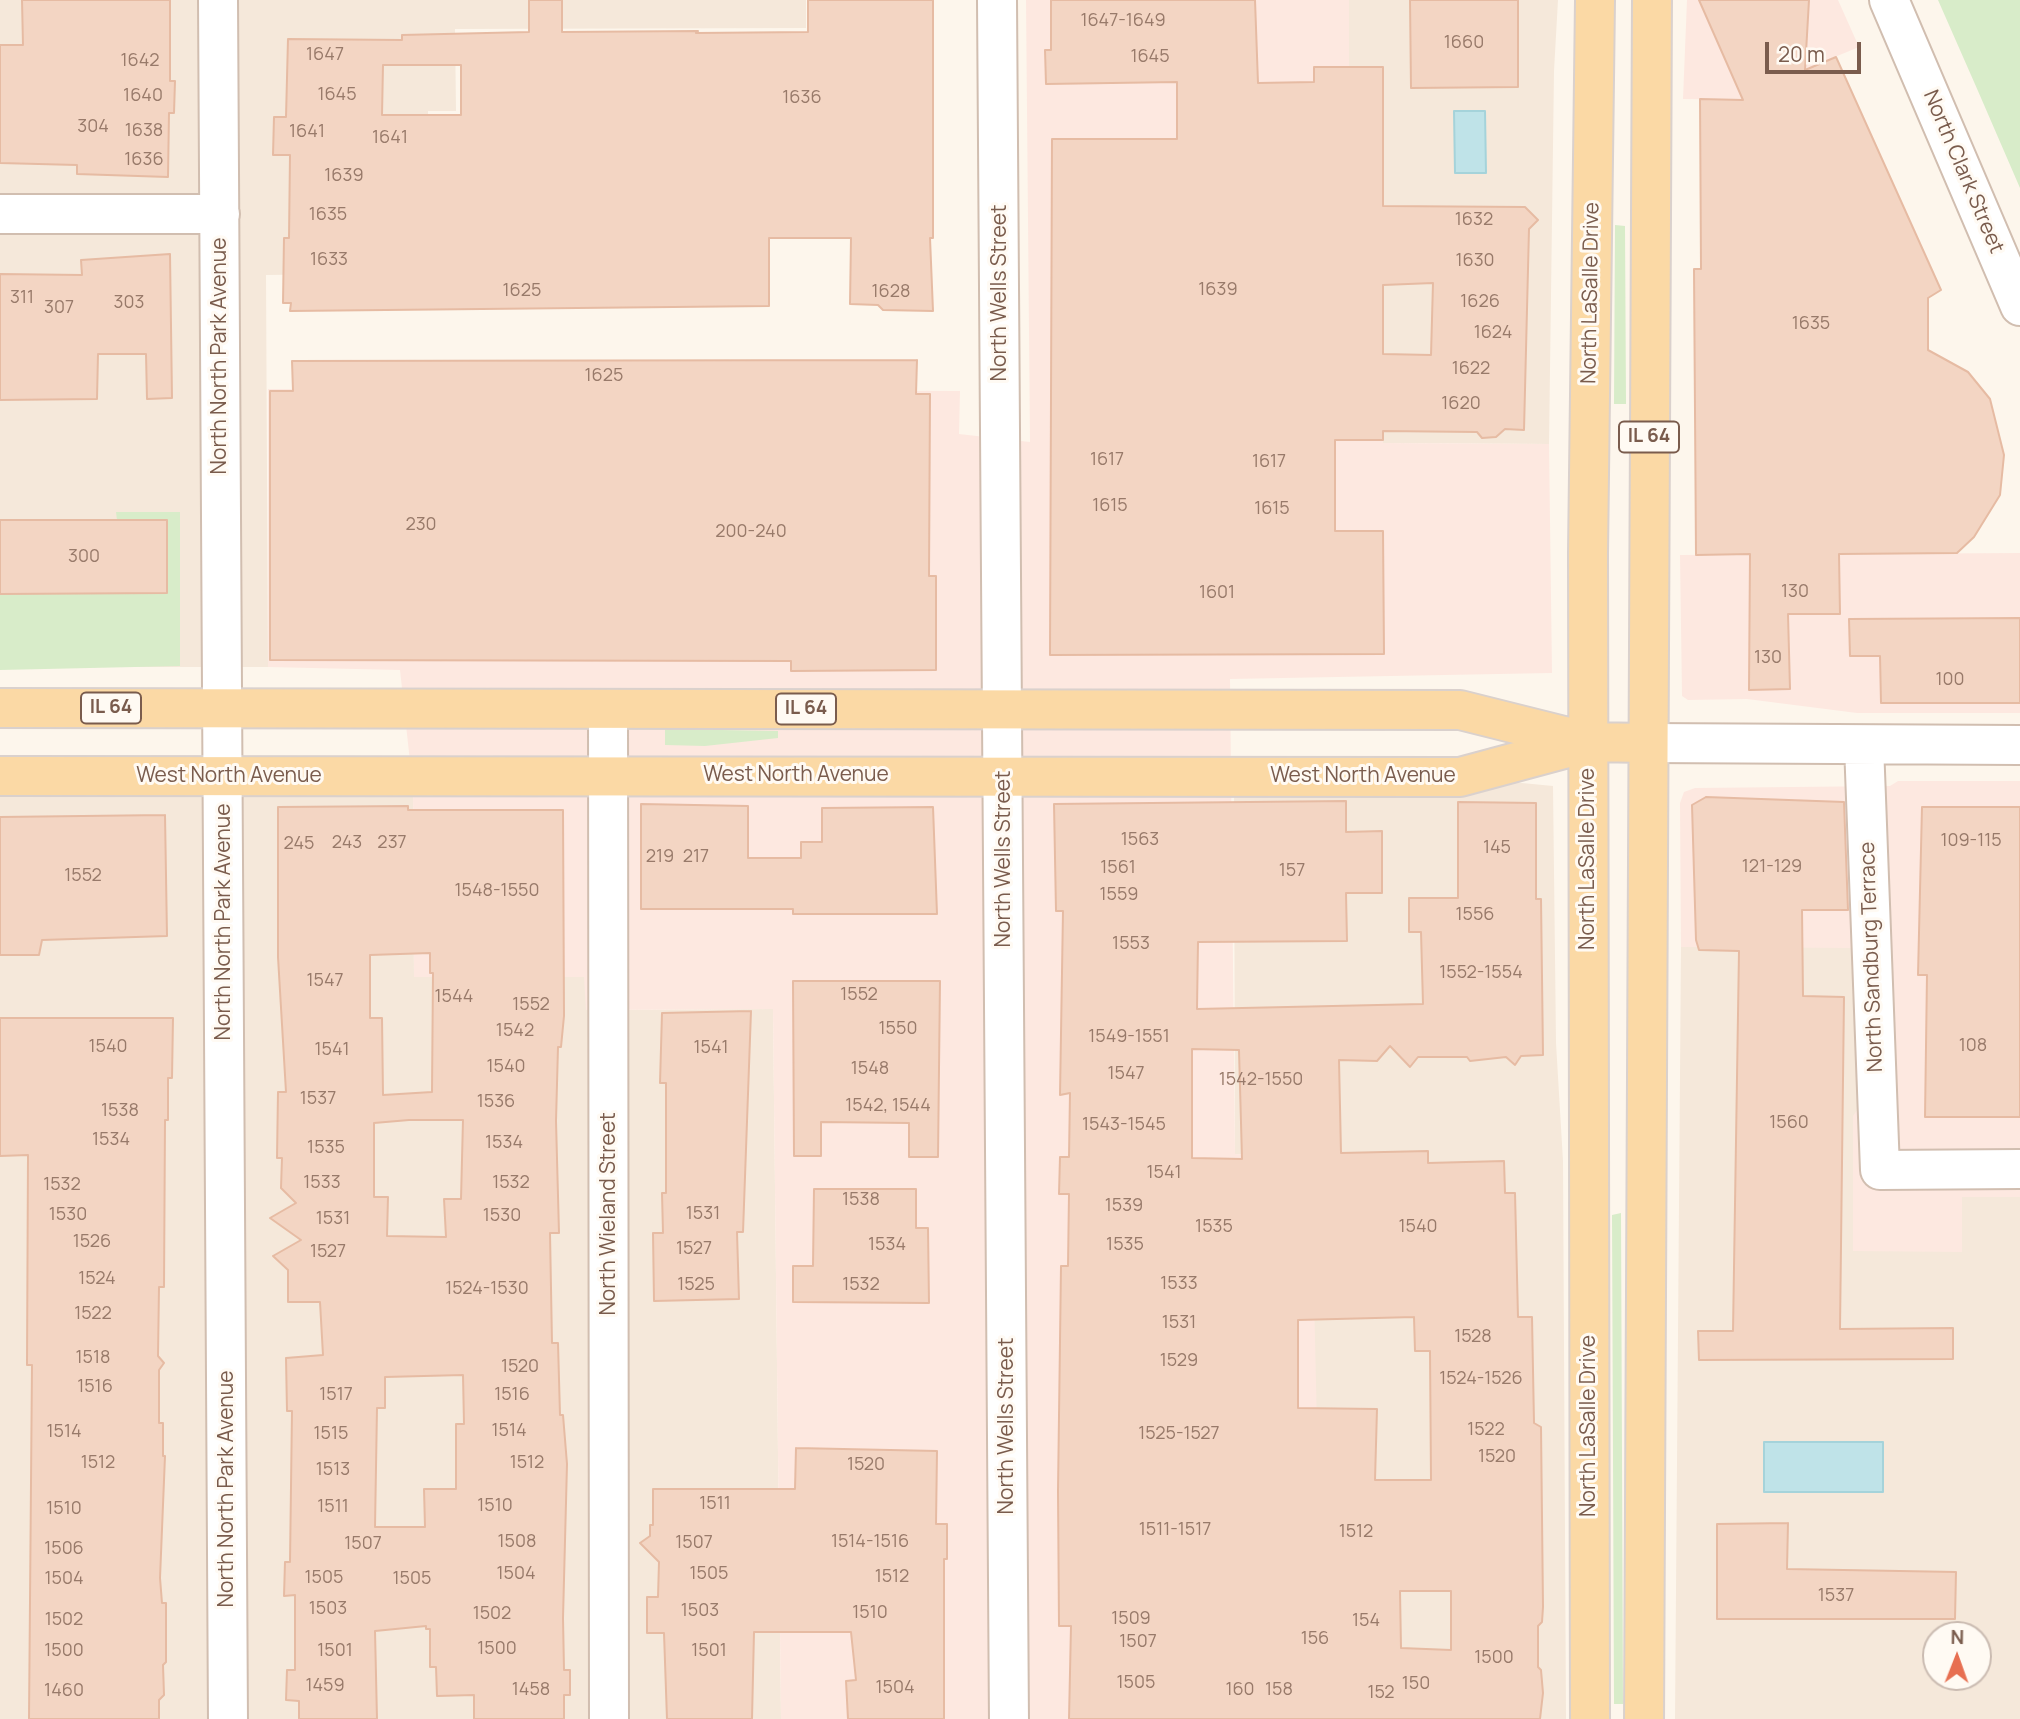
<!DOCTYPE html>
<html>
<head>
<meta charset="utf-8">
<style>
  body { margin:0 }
  #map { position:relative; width:2020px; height:1719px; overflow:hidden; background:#fdf6ec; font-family:Manrope,sans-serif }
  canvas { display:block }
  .north { position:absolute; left:1922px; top:1621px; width:70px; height:70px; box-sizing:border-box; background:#fffaf3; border:2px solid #cabbb1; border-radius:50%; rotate:1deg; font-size:19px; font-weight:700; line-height:28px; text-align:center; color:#7a5c4d }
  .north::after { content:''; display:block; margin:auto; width:24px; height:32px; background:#e76f51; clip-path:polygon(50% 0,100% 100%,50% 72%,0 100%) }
  .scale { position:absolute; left:1765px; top:42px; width:96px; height:32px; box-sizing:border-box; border:4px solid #7a5c4d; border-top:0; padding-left:9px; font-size:21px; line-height:24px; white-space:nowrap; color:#7a5c4d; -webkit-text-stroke:5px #fffaf3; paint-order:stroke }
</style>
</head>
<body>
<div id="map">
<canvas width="2020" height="1719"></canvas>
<div class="north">N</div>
<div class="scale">20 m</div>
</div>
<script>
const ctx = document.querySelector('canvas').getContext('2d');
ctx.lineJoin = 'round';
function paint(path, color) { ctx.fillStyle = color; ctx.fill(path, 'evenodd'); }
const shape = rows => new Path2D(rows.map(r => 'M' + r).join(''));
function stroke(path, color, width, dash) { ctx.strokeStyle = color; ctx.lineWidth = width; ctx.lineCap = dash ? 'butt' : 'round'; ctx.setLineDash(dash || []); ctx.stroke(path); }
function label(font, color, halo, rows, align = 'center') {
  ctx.font = font + ' Manrope,sans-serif'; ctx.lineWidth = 6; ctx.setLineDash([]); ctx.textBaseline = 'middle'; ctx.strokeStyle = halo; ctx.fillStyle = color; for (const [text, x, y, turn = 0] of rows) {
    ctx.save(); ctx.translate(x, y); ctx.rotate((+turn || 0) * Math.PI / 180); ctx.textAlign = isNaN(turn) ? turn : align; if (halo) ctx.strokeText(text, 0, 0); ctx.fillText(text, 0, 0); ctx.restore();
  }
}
const residential = shape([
  [0,0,806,0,806,28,455,29,456,111,428,111,429,273,266,275,268,667,0,667],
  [1349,0,1558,0,1554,71,1549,444,1383,443,1383,67,1349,67],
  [1234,776,1460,777,1553,786,1556,1043,1563,1161,1566,1719,1215,1719,1310,1158,1235,1154],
  [413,789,414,977,585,977,587,1010,773,1009,781,1719,0,1719,0,791],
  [1681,947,1851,947,1853,999,1962,1252,1962,1197,2020,1197,2020,1719,1675,1719],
  [1936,1635,1978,1635,1978,1677,1936,1677]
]);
const commercial = shape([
  [1026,0,1349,0,1349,67,1383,67,1383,443,1549,444,1552,673,1230,679,1235,1154,1311,1158,1321,1608,1219,1719,781,1719,773,1009,586,1010,584,977,414,977,413,789,400,670,268,667,268,389,960,391,959,434,1030,442],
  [1687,0,1838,0,1859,47,1760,88,1760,100,1683,99],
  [2020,553,2020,713,1857,713,1747,699,1688,700,1682,696,1680,555],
  [1898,781,2020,781,2020,1197,1962,1197,1962,1252,1853,1251,1853,1116,1864,1100,1865,1036,1853,999,1851,948,1681,947,1680,803,1684,792,1695,788,1890,786]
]);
const green = shape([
  [1938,0,2020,0,2020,188,1978,91],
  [1615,225,1625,226,1626,404,1614,404],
  [116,512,180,512,180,666,0,670,0,594,167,593,167,520,117,520],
  [665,729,778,731,778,738,705,746,665,745],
  [1621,1213,1623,1704,1614,1704,1612,1215]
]);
const water = shape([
  [1454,111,1485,111,1486,173,1455,173,1454,111],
  [1764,1442,1883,1442,1883,1492,1764,1492,1764,1442]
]);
const building = shape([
  [22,0,170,0,170,81,175,81,174,113,169,113,168,177,77,174,77,165,0,163,0,45,23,45,22,0],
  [529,0,562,0,562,32,698,31,696,33,808,32,808,0,933,0,933,238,930,238,933,311,883,310,878,305,850,304,851,238,769,238,769,306,290,311,291,303,283,303,284,238,289,238,290,155,273,155,274,117,286,117,288,39,402,40,402,35,529,32,529,0],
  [383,65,461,65,461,115,382,115,383,65],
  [1051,0,1255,0,1258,83,1314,82,1314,67,1383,67,1383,206,1525,207,1538,220,1529,229,1524,430,1505,429,1496,437,1482,438,1477,432,1383,431,1383,440,1335,440,1335,531,1383,531,1384,654,1050,655,1052,139,1177,139,1177,82,1046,84,1045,50,1051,50,1051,0],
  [1433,283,1431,355,1383,354,1383,285,1433,283],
  [1410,0,1518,0,1518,87,1411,88,1410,0],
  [1699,0,1809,0,1805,70,1836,57,1941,290,1928,298,1928,350,1968,372,1990,399,2004,455,2000,495,1974,537,1957,553,1839,554,1840,614,1788,614,1790,689,1749,690,1750,554,1696,555,1694,269,1701,269,1700,99,1743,100,1699,0],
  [170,254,172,398,147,399,146,354,98,354,97,399,0,400,0,274,82,275,81,260,170,254],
  [917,360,916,394,930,394,929,576,936,576,936,670,791,671,791,661,270,660,270,391,293,391,292,361,917,360],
  [0,520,167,520,167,593,0,594,0,520],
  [2020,618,2020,703,1881,703,1880,656,1850,656,1849,619,2020,618],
  [1706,797,1844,802,1848,910,1802,910,1803,996,1844,997,1840,1329,1953,1328,1953,1359,1699,1360,1698,1331,1733,1331,1739,951,1699,950,1696,940,1692,805,1706,797],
  [1346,801,1346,832,1382,831,1382,893,1346,893,1347,941,1198,942,1197,1009,1423,1004,1421,932,1409,932,1409,898,1458,898,1458,802,1536,803,1536,899,1541,899,1543,1055,1521,1056,1515,1065,1506,1057,1470,1061,1467,1057,1418,1057,1410,1067,1390,1046,1377,1061,1339,1060,1341,1153,1428,1151,1428,1163,1504,1161,1505,1193,1515,1193,1518,1317,1532,1317,1534,1423,1541,1427,1543,1607,1542,1622,1538,1626,1538,1667,1541,1670,1543,1693,1540,1719,1069,1719,1071,1626,1059,1626,1058,1491,1061,1266,1068,1266,1069,1194,1059,1194,1060,1157,1069,1157,1070,1093,1060,1095,1063,911,1056,911,1054,804,1346,801],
  [1192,1049,1239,1050,1242,1159,1192,1158,1192,1049],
  [1414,1317,1415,1351,1430,1351,1431,1480,1375,1480,1377,1409,1298,1408,1298,1320,1414,1317],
  [1400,1591,1451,1591,1451,1650,1401,1648,1400,1591],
  [641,804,748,806,748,858,801,858,801,842,822,842,822,808,933,807,937,914,793,914,793,909,641,909,641,804],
  [408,806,408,810,563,810,564,1016,561,1047,558,1047,556,1121,559,1233,550,1233,552,1343,558,1343,560,1415,563,1415,567,1464,563,1618,564,1670,570,1670,570,1695,564,1695,564,1719,474,1719,474,1695,437,1696,436,1667,430,1667,430,1629,426,1629,426,1626,375,1631,377,1719,299,1719,299,1701,286,1700,287,1670,295,1670,295,1595,284,1596,285,1562,290,1562,292,1411,287,1411,286,1358,323,1355,320,1302,288,1302,288,1270,273,1256,301,1240,270,1218,296,1203,281,1188,282,1158,277,1158,278,1092,286,1092,278,957,278,807,408,806],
  [430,953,430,973,433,973,432,1092,383,1095,382,1018,370,1018,370,955,430,953],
  [409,1120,463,1120,461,1199,444,1199,446,1237,387,1236,388,1197,374,1197,374,1123,409,1120],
  [463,1375,464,1424,456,1424,456,1489,424,1489,425,1527,375,1527,377,1408,385,1408,385,1377,463,1375],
  [1922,807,2020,807,2020,1117,1925,1117,1927,975,1918,975,1922,807],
  [165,815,167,936,42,940,39,955,0,955,0,817,165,815],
  [793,981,940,981,938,1157,909,1157,909,1123,821,1122,821,1156,794,1156,793,981],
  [751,1011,743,1232,737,1232,739,1299,654,1301,653,1233,663,1233,662,1193,666,1193,666,1083,660,1083,662,1013,751,1011],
  [0,1018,173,1018,172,1078,168,1078,168,1120,165,1120,164,1287,159,1287,158,1356,164,1363,159,1370,159,1423,163,1423,163,1456,165,1456,160,1578,162,1603,166,1603,166,1662,163,1665,164,1695,159,1700,159,1719,29,1719,32,1365,27,1365,28,1155,0,1156,0,1018],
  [814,1189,916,1189,916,1228,928,1228,929,1303,793,1302,793,1266,813,1266,814,1189],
  [796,1448,937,1451,936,1524,947,1524,947,1559,944,1559,944,1719,848,1719,846,1681,856,1680,851,1632,754,1632,752,1719,667,1719,664,1633,647,1633,647,1597,658,1597,659,1562,640,1543,650,1536,650,1525,653,1525,653,1489,795,1489,796,1448],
  [1788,1523,1787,1569,1956,1572,1955,1619,1717,1619,1717,1524,1788,1523]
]);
const minor = shape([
  [218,0,228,1719],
  [997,0,1009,1719],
  [1889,0,2020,306],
  [0,214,220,214],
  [608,709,609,1719],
  [1648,743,2020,745],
  [1864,745,1880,1170,2020,1169]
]);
const major = shape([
  [0,708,1460,710,1588,742,1648,743],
  [0,776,1460,777,1579,745],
  [1590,1719,1588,553,1595,0],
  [1644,1719,1652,0]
]);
const numberNames = [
  ["1647-1649",1123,21],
  ["1660",1464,43],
  ["1647",325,55],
  ["1645",1150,57],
  ["1642",140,61],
  ["1645",337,95],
  ["1640",143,96],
  ["1636",802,98],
  ["304",93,127],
  ["1638",144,131],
  ["1641",307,132],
  ["1641",390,138],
  ["1636",144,160],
  ["1639",344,176],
  ["1635",328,215],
  ["1632",1474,220],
  ["1633",329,260],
  ["1630",1475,261],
  ["1639",1218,290],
  ["1625",522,291],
  ["1628",891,292],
  ["311",22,298],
  ["1626",1480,302],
  ["303",129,303],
  ["307",59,308],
  ["1635",1811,324],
  ["1624",1493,333],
  ["1622",1471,369],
  ["1625",604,376],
  ["1620",1461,404],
  ["1617",1107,460],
  ["1617",1269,462],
  ["1615",1110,506],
  ["1615",1272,509],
  ["230",421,525],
  ["200-240",751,532],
  ["300",84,557],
  ["130",1795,592],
  ["1601",1217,593],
  ["130",1768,658],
  ["100",1950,680],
  ["1563",1140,840],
  ["109-115",1971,841],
  ["243",347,843],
  ["237",392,843],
  ["245",299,844],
  ["145",1497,848],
  ["219",660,857],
  ["217",696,857],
  ["121-129",1772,867],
  ["1561",1118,868],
  ["157",1292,871],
  ["1552",83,876],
  ["1548-1550",497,891],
  ["1559",1119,895],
  ["1556",1475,915],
  ["1553",1131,944],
  ["1552-1554",1481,973],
  ["1547",325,981],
  ["1552",859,995],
  ["1544",454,997],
  ["1552",531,1005],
  ["1550",898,1029],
  ["1542",515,1031],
  ["1549-1551",1129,1037],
  ["108",1973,1046],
  ["1540",108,1047],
  ["1541",711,1048],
  ["1541",332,1050],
  ["1540",506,1067],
  ["1548",870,1069],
  ["1547",1126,1074],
  ["1542-1550",1261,1080],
  ["1537",318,1099],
  ["1536",496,1102],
  ["1542, 1544",888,1106],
  ["1538",120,1111],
  ["1560",1789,1123],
  ["1543-1545",1124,1125],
  ["1534",111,1140],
  ["1534",504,1143],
  ["1535",326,1148],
  ["1541",1164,1173],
  ["1533",322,1183],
  ["1532",511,1183],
  ["1532",62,1185],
  ["1538",861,1200],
  ["1539",1124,1206],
  ["1531",703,1214],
  ["1530",68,1215],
  ["1530",502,1216],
  ["1531",333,1219],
  ["1535",1214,1227],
  ["1540",1418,1227],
  ["1526",92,1242],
  ["1534",887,1245],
  ["1535",1125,1245],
  ["1527",694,1249],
  ["1527",328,1252],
  ["1524",97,1279],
  ["1533",1179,1284],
  ["1525",696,1285],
  ["1532",861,1285],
  ["1524-1530",487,1289],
  ["1522",93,1314],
  ["1531",1179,1323],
  ["1528",1473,1337],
  ["1518",93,1358],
  ["1529",1179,1361],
  ["1520",520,1367],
  ["1524-1526",1481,1379],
  ["1516",95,1387],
  ["1517",336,1395],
  ["1516",512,1395],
  ["1522",1486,1430],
  ["1514",509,1431],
  ["1514",64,1432],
  ["1515",331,1434],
  ["1525-1527",1179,1434],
  ["1520",1497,1457],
  ["1512",98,1463],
  ["1512",527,1463],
  ["1520",866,1465],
  ["1513",333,1470],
  ["1511",715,1504],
  ["1510",495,1506],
  ["1511",333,1507],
  ["1510",64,1509],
  ["1511-1517",1175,1530],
  ["1512",1356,1532],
  ["1508",517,1542],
  ["1514-1516",870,1542],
  ["1507",694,1543],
  ["1507",363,1544],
  ["1506",64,1549],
  ["1504",516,1574],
  ["1505",709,1574],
  ["1512",892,1577],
  ["1505",324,1578],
  ["1504",64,1579],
  ["1505",412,1579],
  ["1537",1836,1596],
  ["1503",328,1609],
  ["1503",700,1611],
  ["1510",870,1613],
  ["1502",492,1614],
  ["1509",1131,1619],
  ["1502",64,1620],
  ["154",1366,1621],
  ["156",1315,1639],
  ["1507",1138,1642],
  ["1500",497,1649],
  ["1500",64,1651],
  ["1501",335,1651],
  ["1501",709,1651],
  ["1500",1494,1658],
  ["1505",1136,1683],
  ["150",1416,1684],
  ["1459",325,1686],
  ["1504",895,1688],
  ["1458",531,1690],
  ["160",1240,1690],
  ["158",1279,1690],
  ["1460",64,1691],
  ["152",1381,1693]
];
const shields = [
  [1649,437,60],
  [111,708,60],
  [806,709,60]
];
const shieldNames = [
  ["IL 64",1649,437],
  ["IL 64",111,708],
  ["IL 64",806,709]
];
const streetNames = [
  ["North Clark Street",1963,172,67],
  ["North Wells Street",1000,293,-90],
  ["North LaSalle Drive",1591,293,-89],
  ["North North Park Avenue",220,356,-90],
  ["West North Avenue",796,775],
  ["West North Avenue",229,776],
  ["West North Avenue",1363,776],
  ["North Wells Street",1004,859,-90],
  ["North LaSalle Drive",1588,859,-90],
  ["North North Park Avenue",224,922,-90],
  ["North Sandburg Terrace",1872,957,-92],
  ["North Wieland Street",609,1214,-90],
  ["North Wells Street",1007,1426,-90],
  ["North LaSalle Drive",1589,1426,-90],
  ["North North Park Avenue",227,1489,-90]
];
paint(residential, '#f5e8da');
paint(commercial, '#fde8e0');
paint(green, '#d8ecc9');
paint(water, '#bfe3e8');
stroke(water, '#a5d3da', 2);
paint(building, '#f3d5c3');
stroke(building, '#e6bba3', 2);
stroke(minor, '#d1beb0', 42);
stroke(major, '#dad1cd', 42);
stroke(minor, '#fff', 38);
stroke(major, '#fbd9a5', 38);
label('18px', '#987a6a', null, numberNames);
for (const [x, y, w] of shields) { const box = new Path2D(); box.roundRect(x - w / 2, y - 15.5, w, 31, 5); ctx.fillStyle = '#fffaf3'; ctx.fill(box); stroke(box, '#7a5c4d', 2); }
label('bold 19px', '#7a5c4d', null, shieldNames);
label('21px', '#7a5c4d', '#fffaf3', streetNames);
</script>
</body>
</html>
